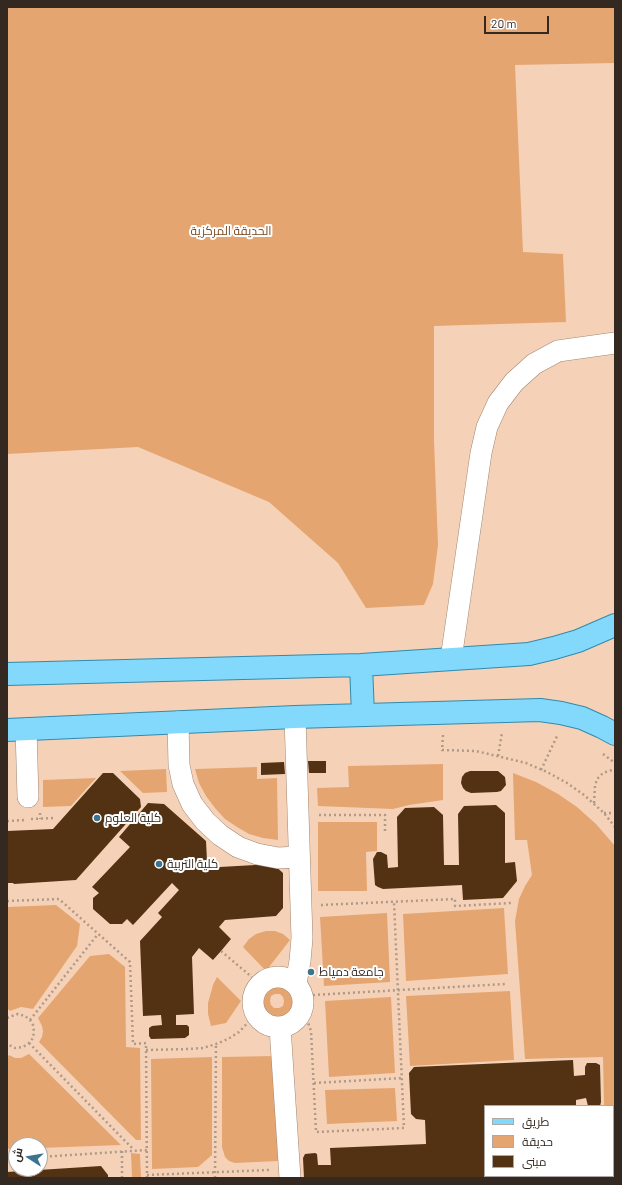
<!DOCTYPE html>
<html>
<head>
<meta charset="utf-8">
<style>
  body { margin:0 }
  #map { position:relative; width:622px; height:1185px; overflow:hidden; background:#fcdfc8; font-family:Barlow,Cairo,sans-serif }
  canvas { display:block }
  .frame { position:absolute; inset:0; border:8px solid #342921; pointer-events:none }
  .legend { position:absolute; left:484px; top:1105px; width:130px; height:72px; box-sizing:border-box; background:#fff; border:1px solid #aea9a6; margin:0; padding:5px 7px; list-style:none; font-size:12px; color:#342921 }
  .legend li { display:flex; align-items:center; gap:8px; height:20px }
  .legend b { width:20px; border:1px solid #aea9a6 }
  .north { position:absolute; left:8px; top:1137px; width:40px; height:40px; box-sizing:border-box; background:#fff; border:1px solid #aea9a6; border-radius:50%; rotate:282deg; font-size:11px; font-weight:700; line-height:16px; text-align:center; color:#342921 }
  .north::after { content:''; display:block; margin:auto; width:14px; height:18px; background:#3c748e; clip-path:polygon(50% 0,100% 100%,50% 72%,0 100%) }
  .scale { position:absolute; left:484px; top:16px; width:65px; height:18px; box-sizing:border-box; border:2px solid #342921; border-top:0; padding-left:5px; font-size:12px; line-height:14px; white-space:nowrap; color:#342921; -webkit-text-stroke:3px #fff; paint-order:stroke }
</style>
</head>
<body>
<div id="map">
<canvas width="622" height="1185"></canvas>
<div class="frame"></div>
<ul class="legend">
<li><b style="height:5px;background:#83d9fb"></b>طريق</li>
<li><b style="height:11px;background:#e5a571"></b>حديقة</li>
<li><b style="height:11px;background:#533214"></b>مبنى</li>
</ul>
<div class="north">ش</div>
<div class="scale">20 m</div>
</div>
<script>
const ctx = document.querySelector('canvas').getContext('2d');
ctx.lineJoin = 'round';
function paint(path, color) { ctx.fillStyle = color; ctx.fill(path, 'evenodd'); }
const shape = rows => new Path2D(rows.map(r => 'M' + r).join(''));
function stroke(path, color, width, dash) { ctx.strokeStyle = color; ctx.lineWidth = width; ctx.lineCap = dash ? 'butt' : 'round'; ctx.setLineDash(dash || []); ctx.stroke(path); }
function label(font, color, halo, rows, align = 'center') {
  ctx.font = font + ' Barlow,Cairo,sans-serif'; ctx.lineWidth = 4; ctx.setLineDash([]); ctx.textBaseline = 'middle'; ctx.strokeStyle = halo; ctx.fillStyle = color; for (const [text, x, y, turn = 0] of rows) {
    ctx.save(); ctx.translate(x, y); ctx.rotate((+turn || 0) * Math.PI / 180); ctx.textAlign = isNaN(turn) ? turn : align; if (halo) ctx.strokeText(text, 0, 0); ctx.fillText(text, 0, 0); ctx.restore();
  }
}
const built = shape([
  [7,7,615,7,615,1178,7,1178],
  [485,1106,613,1106,613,1176,485,1176],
  [16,1145,40,1145,40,1169,16,1169]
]);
const green = shape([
  [7,7,615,7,615,63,515,65,523,252,563,254,566,322,434,326,434,440,438,545,433,584,424,605,366,608,338,563,269,502,138,447,7,454],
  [443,764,443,800,409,805,393,809,318,806,317,788,349,787,348,766],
  [257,767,257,779,277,778,278,840,263,838,249,834,237,827,225,819,215,808,206,796,199,783,195,769],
  [166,769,167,792,143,793,120,771],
  [513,773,536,782,558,794,577,807,596,824,615,846,615,1106,604,1106,603,1057,525,1059,515,921,519,899,525,886,532,875,527,840,515,840],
  [96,778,71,806,43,807,43,780],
  [318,822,377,822,377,851,366,852,367,891,318,891],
  [56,905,80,924,77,946,33,1009,21,1007,10,1011,7,1008,7,907],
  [504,908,508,974,406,981,403,914],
  [387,913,390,982,324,986,320,917],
  [266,931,275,931,283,934,290,940,266,971,243,947,249,939,256,934],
  [109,954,125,967,126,1047,140,1048,141,1140,136,1140,39,1042,42,1037,43,1031,42,1026,38,1018,90,956],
  [217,977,241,1001,226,1023,211,1026,208,1014,208,1003,213,985],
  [278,985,285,987,291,992,294,999,293,1006,290,1013,284,1017,276,1019,269,1017,264,1012,261,1005,261,998,265,991,271,987],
  [275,994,280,994,283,997,284,1001,283,1006,279,1008,274,1008,271,1005,270,1001,271,996],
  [510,991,514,1060,410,1066,406,996],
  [391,997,395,1073,329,1077,325,1001],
  [29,1054,121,1145,40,1148,40,1145,16,1145,16,1148,7,1149,7,1058,9,1055,15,1058,21,1058],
  [274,1056,278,1161,235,1163,229,1161,225,1157,222,1147,222,1057],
  [212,1057,212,1155,198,1167,152,1169,151,1059],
  [395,1088,397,1121,327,1124,325,1090],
  [613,1119,615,1119,615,1178,572,1178,572,1176,613,1176],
  [131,1153,140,1154,141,1178,132,1178]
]);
const building = shape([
  [308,761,326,761,326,773,309,773],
  [284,762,285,774,261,775,261,763],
  [470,771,498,771,505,777,506,785,501,791,497,792,471,793,466,791,463,788,461,783,462,777,465,773],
  [103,773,113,773,140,799,141,807,76,880,14,884,13,883,7,883,7,831,53,829],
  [148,803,164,804,206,841,207,861,202,868,273,864,283,873,283,908,276,916,225,920,219,927,231,939,221,951,213,960,199,948,192,957,194,1014,176,1015,176,1025,187,1025,189,1027,189,1035,185,1038,151,1039,149,1036,149,1028,152,1026,162,1025,161,1015,143,1016,140,941,162,917,158,913,179,890,172,883,133,925,127,919,122,924,110,924,93,909,93,898,99,893,92,887,130,847,119,837],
  [496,805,505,813,505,863,515,862,517,881,503,898,463,900,462,885,383,889,378,887,375,885,373,859,377,852,381,852,387,855,388,868,398,867,397,817,405,808,434,807,443,815,444,865,459,865,458,814,464,806],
  [573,1060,574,1076,585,1075,585,1067,587,1063,596,1063,600,1065,601,1102,600,1106,588,1106,586,1098,576,1100,576,1106,485,1106,485,1116,484,1117,485,1176,498,1176,498,1178,304,1178,303,1158,305,1154,315,1153,317,1154,318,1165,331,1165,330,1148,426,1144,425,1120,416,1119,411,1114,409,1073,414,1067],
  [101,1166,108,1175,108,1178,7,1178,7,1172]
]);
const path = shape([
  [443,735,442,750,476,751,526,763,547,772,567,783,584,795,604,813,615,827],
  [603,754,615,763],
  [498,756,502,733],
  [541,770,558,734],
  [594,803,595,786,597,779,603,773,615,769],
  [40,813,40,819],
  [604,813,615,813],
  [319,815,385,815,385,832],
  [31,819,55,818],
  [7,821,26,820],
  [7,901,59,899,130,962,133,1044,146,1043,147,1178],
  [321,905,455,899,455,906,511,903],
  [221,951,260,984],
  [313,995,505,984],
  [302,1010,306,1017,311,1031,316,1132,404,1128,394,902],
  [7,1018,12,1016,18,1014,25,1016,30,1020,33,1025,34,1032,33,1038,29,1043,23,1047,15,1048,7,1044],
  [30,1020,98,934],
  [29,1043,134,1150],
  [146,1050,189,1049,203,1048,216,1044,228,1039,239,1032,256,1014],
  [314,1083,403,1078],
  [122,1151,122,1178],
  [40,1157,147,1150],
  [7,1159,16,1159],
  [147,1175,269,1170],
  [215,1178,216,1044]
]);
const minor = shape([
  [451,659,481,453,487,427,498,403,514,382,534,364,558,351,615,343],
  [295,717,302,938,300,961,296,983],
  [178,722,179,765,183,784,192,804,205,821,220,835,238,847,257,854,278,858,299,857],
  [26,729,28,797],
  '253 1002a25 25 0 1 1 50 0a25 25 0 1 1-50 0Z',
  [280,1027,290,1178],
  [566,1176,566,1178]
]);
const major = shape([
  [361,665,363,715],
  [7,674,361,665,529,654,554,648,578,641,615,625],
  [7,730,295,717,540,710,561,713,582,718,602,727,615,734]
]);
const markers = [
  [97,818,4,"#3c748e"],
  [159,864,4,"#3c748e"],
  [311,972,4,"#3c748e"]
];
const parkNames = [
  ["الحديقة المركزية",231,231]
];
const poiNames = [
  ["كلية العلوم",105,818],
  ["كلية التربية",167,864],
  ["جامعة دمياط",319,972]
];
paint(built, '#f5d2b7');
paint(green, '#e5a571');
paint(building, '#533214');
stroke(minor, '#a18671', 22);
stroke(major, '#318aad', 24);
stroke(path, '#af9988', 2.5, [2, 3]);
stroke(minor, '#fff', 21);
stroke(major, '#83d9fb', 22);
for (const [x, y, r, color] of markers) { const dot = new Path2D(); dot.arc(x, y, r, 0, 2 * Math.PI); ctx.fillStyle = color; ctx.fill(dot); stroke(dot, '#fff', 1.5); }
label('12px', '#784a22', '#fff', parkNames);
label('12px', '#342921', '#fff', poiNames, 'left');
</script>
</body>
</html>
